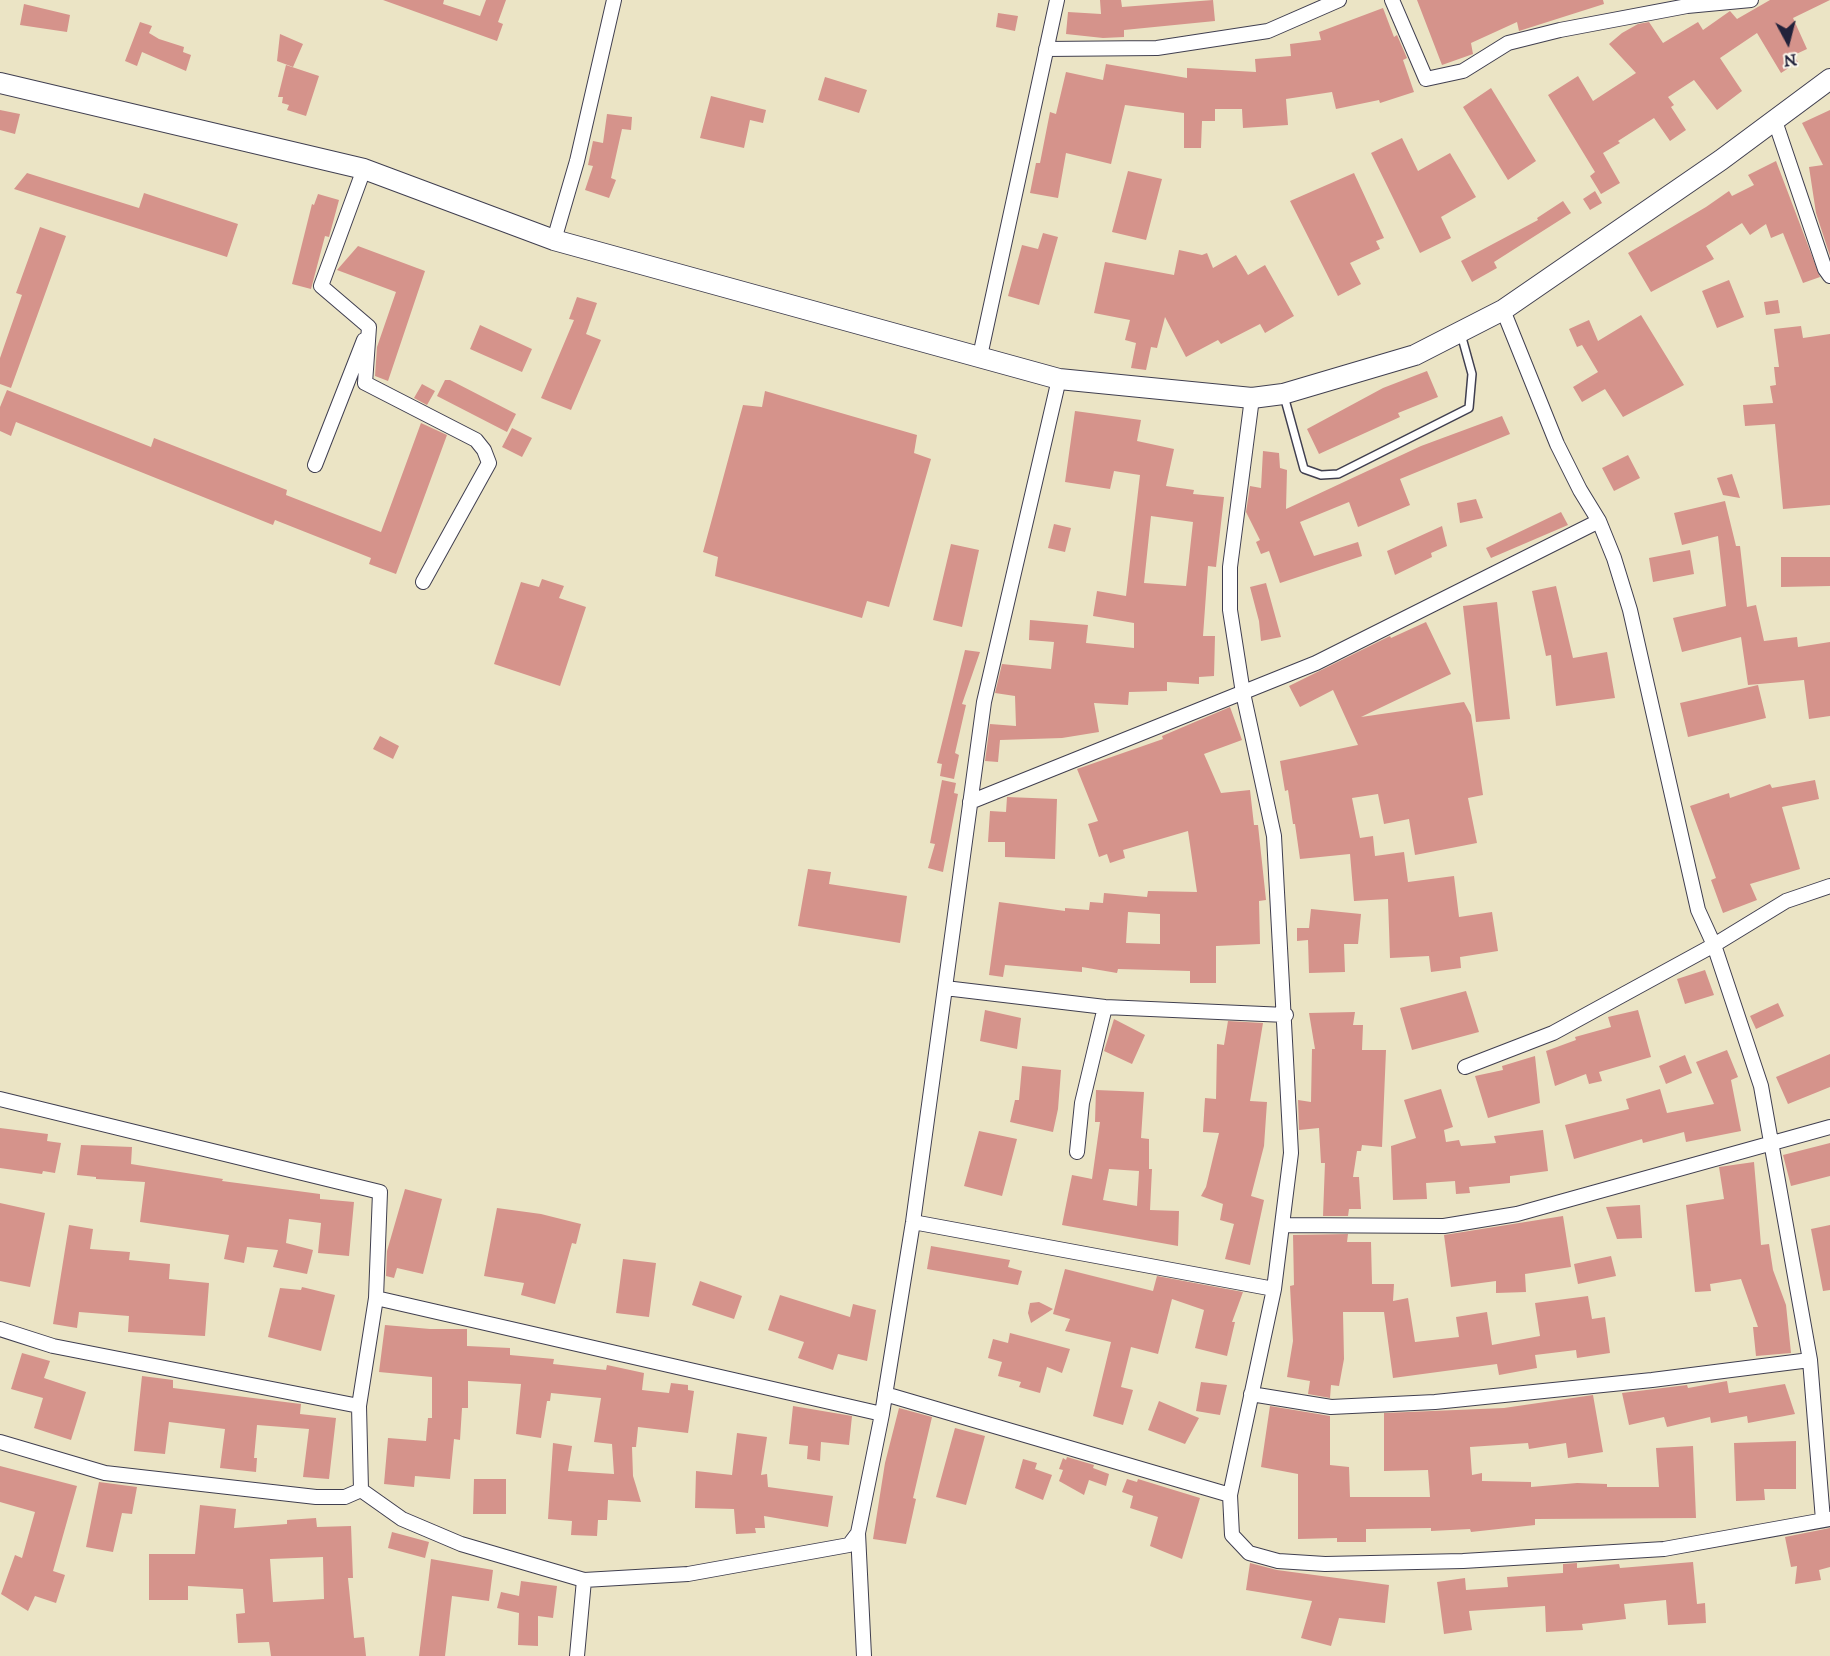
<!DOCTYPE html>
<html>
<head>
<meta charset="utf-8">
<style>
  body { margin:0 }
  #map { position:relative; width:1830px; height:1656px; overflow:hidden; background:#ebe4c5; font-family:"IM FELL DW Pica",serif }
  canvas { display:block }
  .north { position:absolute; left:1758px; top:12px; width:60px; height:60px; -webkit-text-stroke:4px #fbf7ec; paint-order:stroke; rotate:173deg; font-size:16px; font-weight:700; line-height:24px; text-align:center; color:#22223b }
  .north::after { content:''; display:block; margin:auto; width:21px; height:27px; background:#22223b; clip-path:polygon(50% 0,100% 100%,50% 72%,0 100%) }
</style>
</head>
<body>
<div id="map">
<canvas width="1830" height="1656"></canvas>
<div class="north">N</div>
</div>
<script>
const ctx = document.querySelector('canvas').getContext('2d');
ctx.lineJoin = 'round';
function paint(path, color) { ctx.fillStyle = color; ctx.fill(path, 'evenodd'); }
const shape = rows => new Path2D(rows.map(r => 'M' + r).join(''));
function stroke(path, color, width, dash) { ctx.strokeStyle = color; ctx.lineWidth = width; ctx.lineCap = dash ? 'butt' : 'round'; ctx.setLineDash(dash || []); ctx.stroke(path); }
const building = shape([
  [383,0,444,0,443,4,480,16,486,0,506,0,498,22,503,24,497,41],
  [1100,0,1121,0,1122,7,1213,0,1215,21,1124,30,1124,37,1103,38,1066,34,1068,12,1101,14],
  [1417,0,1603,0,1604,4,1519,31,1517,22,1471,43,1473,54,1442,65],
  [1770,0,1830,0,1793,18,1807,49,1794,55,1798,62,1781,73,1757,33,1720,58,1742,91,1717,110,1694,80,1668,97,1674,105,1671,107,1686,130,1670,141,1654,118,1618,141,1620,143,1603,153,1620,183,1601,194,1590,176,1595,172,1548,95,1578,76,1593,101,1636,73,1609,44,1622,33,1638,24,1649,22,1663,43,1698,22,1703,30,1730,11,1737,19],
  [24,4,70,15,67,32,20,25],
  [1383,8,1394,37,1397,35,1407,58,1403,60,1414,92,1380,103,1379,100,1336,109,1332,92,1286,99,1288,125,1243,128,1242,109,1215,109,1215,121,1202,121,1201,148,1184,148,1184,113,1125,105,1111,164,1066,153,1058,198,1030,193,1036,163,1040,163,1050,112,1056,114,1066,72,1103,80,1106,64,1187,78,1187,68,1256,72,1255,59,1291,56,1290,44,1321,40,1319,32],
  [998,13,1018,16,1015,31,996,27],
  [140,22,152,26,149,33,159,39,184,47,183,52,191,55,186,71,142,52,137,66,125,61],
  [280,34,303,44,293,67,277,61],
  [286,65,319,76,306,116,287,110,289,105,282,103,283,97,278,97],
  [825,77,867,90,859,113,818,100],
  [1491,88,1536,161,1508,180,1463,107],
  [711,96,766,110,763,123,750,120,744,148,700,138],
  [0,110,20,114,15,134,0,130],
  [1830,110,1830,256,1816,213,1809,167,1823,165,1802,123],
  [607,114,632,117,631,130,622,129,611,178,616,180,609,198,585,190,593,166,588,165,593,141,603,143],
  [1402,138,1418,171,1450,153,1476,197,1441,217,1451,238,1420,253,1371,153],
  [1776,161,1820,277,1803,283,1783,233,1771,238,1766,224,1750,235,1742,223,1706,246,1714,259,1651,292,1628,253,1706,207,1729,191,1732,196,1754,185,1748,175],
  [1128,171,1162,179,1146,240,1112,232],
  [27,173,139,208,144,193,238,224,227,257,14,189],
  [1354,173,1384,238,1376,241,1380,249,1350,263,1361,284,1338,296,1290,201],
  [1595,191,1602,203,1590,210,1583,199],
  [318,194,339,200,329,237,325,236,311,289,292,284,312,204,314,205],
  [1563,201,1571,213,1494,262,1497,268,1472,282,1461,261,1538,220,1537,218],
  [40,227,66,236,11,388,0,384,0,358,22,295,16,293],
  [1043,233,1058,237,1039,305,1008,296,1022,245,1038,249],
  [358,246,425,271,388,381,375,376,377,347,396,292,337,270],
  [1179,250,1202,255,1207,253,1213,268,1236,255,1248,275,1265,265,1294,316,1265,333,1260,324,1221,344,1218,340,1186,357,1165,317,1157,348,1151,347,1146,370,1131,368,1136,343,1125,340,1130,320,1094,313,1105,262,1174,275],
  [1729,280,1744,317,1717,328,1702,291],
  [577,297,597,303,586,334,601,340,571,410,541,398,574,320,569,319],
  [1778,300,1780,313,1766,315,1764,302],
  [1641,315,1684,385,1623,417,1605,389,1582,402,1573,387,1598,372,1582,345,1577,347,1569,329,1589,320,1598,341],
  [480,325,532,349,522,372,470,349],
  [1801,326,1803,338,1830,334,1830,505,1783,509,1775,424,1745,426,1743,405,1773,403,1770,386,1776,385,1774,367,1779,367,1774,329],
  [1427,371,1438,397,1398,413,1400,417,1319,454,1307,429,1383,388],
  [445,380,450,380,516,414,507,432,437,396],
  [422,384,435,391,427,405,414,398],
  [7,390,151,447,154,438,287,490,286,495,381,532,421,423,447,435,396,574,369,564,371,558,275,520,273,525,16,422,11,436,0,431,0,407],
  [765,391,917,435,914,453,931,459,889,607,867,601,862,618,715,576,718,557,703,552,743,405,762,407],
  [1075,411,1141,420,1137,441,1174,449,1166,486,1194,490,1193,494,1224,497,1216,567,1208,566,1203,636,1215,636,1214,676,1199,677,1199,684,1167,682,1167,691,1129,692,1128,705,1094,703,1099,732,1062,738,1000,740,998,762,985,761,990,724,1016,726,1015,696,995,693,1002,664,1051,669,1054,642,1029,640,1030,620,1088,625,1086,643,1134,648,1134,623,1093,616,1097,591,1126,596,1140,475,1114,471,1110,489,1065,482],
  [1151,516,1193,522,1186,586,1144,583],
  [1502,416,1510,434,1400,479,1410,505,1358,527,1349,502,1300,522,1314,556,1358,542,1362,556,1280,583,1269,551,1261,554,1256,542,1260,540,1246,512,1250,486,1261,488,1263,451,1279,453,1280,468,1287,470,1286,509,1421,446],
  [512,428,532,438,522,457,502,447],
  [1628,455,1640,478,1614,491,1602,468],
  [1732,474,1740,498,1723,495,1717,478],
  [1476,499,1483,518,1460,523,1457,503],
  [1725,501,1736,546,1740,546,1747,607,1756,605,1764,641,1797,637,1798,647,1830,642,1830,716,1809,719,1804,680,1748,685,1741,637,1682,652,1673,618,1726,606,1718,536,1682,545,1674,513],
  [1561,512,1568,525,1491,558,1486,548],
  [1054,524,1071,528,1065,552,1048,548],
  [1442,526,1447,546,1431,553,1432,557,1395,575,1387,551],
  [951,544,979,550,962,627,933,620],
  [1690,550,1694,574,1653,582,1649,558],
  [1781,557,1830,557,1830,586,1781,587],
  [542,579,564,586,559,598,586,607,560,686,494,664,521,582,539,587],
  [1266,583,1281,637,1261,641,1259,621,1250,587],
  [1556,586,1573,658,1607,652,1615,698,1556,706,1551,655,1546,656,1532,591],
  [1497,602,1510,719,1476,722,1463,606],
  [1426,622,1451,674,1361,717,1464,702,1471,715,1483,795,1468,798,1477,843,1415,855,1409,819,1384,824,1378,794,1352,798,1360,838,1373,836,1375,856,1404,852,1408,882,1454,876,1459,917,1492,912,1498,951,1460,957,1461,968,1431,972,1429,956,1390,958,1388,899,1354,901,1350,854,1300,859,1295,824,1293,824,1288,790,1285,791,1280,761,1358,745,1333,690,1300,707,1289,686,1390,636,1391,638],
  [965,650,980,652,962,704,966,705,955,753,959,755,954,779,940,776,942,764,937,763],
  [1758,685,1766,718,1688,737,1680,703],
  [1230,707,1242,740,1204,754,1221,793,1250,790,1254,825,1258,825,1266,900,1259,901,1260,944,1216,946,1216,983,1190,983,1190,971,1118,969,1117,973,1082,967,1082,972,1005,965,1003,977,989,975,999,902,1065,911,1065,908,1089,910,1090,902,1103,903,1104,893,1147,897,1148,891,1197,892,1188,831,1123,850,1125,858,1110,863,1107,854,1099,857,1088,824,1098,821,1077,769,1163,739,1162,736],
  [1128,912,1160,914,1160,944,1126,943],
  [380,736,399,746,393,759,373,749],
  [942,780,956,783,954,793,958,794,943,872,928,868,935,844,930,843],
  [1815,780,1819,799,1782,807,1800,869,1750,884,1757,900,1723,913,1711,880,1716,878,1690,806,1729,793,1730,798,1770,784,1772,788],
  [1007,797,1057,799,1055,859,1005,857,1005,842,988,842,990,811,1006,812],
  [808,869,831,872,829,884,907,896,900,943,798,926],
  [1311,909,1361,914,1358,944,1344,944,1345,972,1309,973,1308,940,1297,941,1297,928,1309,928],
  [1705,970,1714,995,1685,1004,1677,979],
  [1466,991,1479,1032,1412,1050,1400,1008],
  [1778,1003,1784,1016,1756,1029,1750,1016],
  [985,1010,1021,1018,1017,1049,980,1041],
  [1638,1010,1651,1057,1599,1072,1602,1081,1589,1084,1586,1074,1555,1086,1546,1051,1576,1040,1575,1037,1611,1027,1608,1017],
  [1355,1012,1353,1025,1363,1025,1362,1050,1386,1050,1382,1147,1362,1145,1361,1151,1357,1151,1353,1177,1359,1177,1361,1209,1349,1209,1348,1216,1323,1216,1325,1163,1321,1163,1319,1128,1299,1130,1298,1100,1311,1102,1312,1049,1315,1049,1309,1013],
  [1114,1019,1145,1035,1132,1064,1104,1051],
  [1228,1021,1263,1023,1250,1101,1267,1102,1264,1146,1251,1196,1264,1200,1250,1265,1225,1259,1234,1224,1220,1220,1223,1204,1201,1196,1206,1187,1219,1133,1203,1132,1205,1098,1216,1099,1217,1044,1224,1045],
  [1727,1050,1738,1077,1731,1080,1741,1131,1686,1142,1684,1132,1643,1143,1642,1139,1574,1159,1565,1125,1629,1109,1626,1099,1660,1089,1667,1113,1714,1104,1696,1062],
  [1830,1054,1830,1087,1788,1104,1776,1077],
  [1685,1055,1692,1073,1666,1084,1659,1066],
  [1535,1056,1540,1103,1488,1118,1475,1076,1503,1070,1502,1066],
  [1022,1066,1061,1070,1058,1109,1053,1132,1010,1122,1015,1100,1019,1100],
  [1441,1089,1453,1127,1444,1130,1446,1142,1459,1140,1461,1146,1496,1143,1494,1136,1543,1130,1548,1171,1510,1176,1510,1183,1469,1187,1470,1193,1456,1194,1455,1181,1426,1183,1427,1199,1393,1200,1391,1146,1416,1138,1404,1100],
  [1096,1090,1144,1092,1141,1138,1149,1139,1149,1169,1152,1169,1150,1210,1179,1211,1178,1246,1062,1225,1072,1175,1092,1179,1100,1122,1095,1122],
  [1109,1169,1139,1171,1137,1206,1103,1200],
  [0,1128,48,1134,47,1141,61,1143,55,1173,43,1171,42,1174,0,1168],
  [979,1131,1017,1139,1002,1196,964,1186],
  [1830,1143,1830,1176,1791,1186,1783,1155],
  [81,1145,132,1147,131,1164,223,1179,222,1181,320,1194,320,1199,354,1202,349,1256,318,1253,321,1223,289,1219,286,1243,313,1250,307,1274,273,1267,278,1250,247,1247,244,1263,224,1259,229,1235,140,1222,145,1182,96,1179,96,1177,77,1175],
  [1754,1162,1761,1245,1769,1244,1773,1270,1786,1305,1791,1353,1756,1356,1753,1327,1758,1327,1741,1279,1710,1284,1711,1291,1695,1292,1686,1205,1724,1199,1719,1167],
  [405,1189,442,1199,423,1274,397,1268,394,1278,386,1276,387,1251],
  [0,1203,45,1213,30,1287,0,1281],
  [1640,1205,1642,1238,1617,1239,1606,1207],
  [497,1208,541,1214,581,1224,576,1244,572,1243,555,1304,521,1295,524,1283,484,1276],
  [1563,1216,1571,1267,1525,1274,1526,1292,1496,1293,1496,1281,1451,1287,1444,1235],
  [69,1225,93,1229,90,1249,130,1252,129,1260,170,1264,169,1279,209,1283,205,1336,128,1332,129,1316,79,1312,77,1328,53,1324],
  [1830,1225,1830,1290,1823,1291,1811,1229],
  [1348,1234,1347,1242,1371,1242,1372,1284,1394,1284,1393,1301,1408,1298,1415,1342,1459,1337,1456,1317,1487,1312,1492,1345,1540,1336,1535,1303,1588,1296,1592,1319,1605,1317,1610,1353,1577,1358,1576,1350,1535,1355,1537,1368,1499,1375,1497,1364,1393,1378,1384,1312,1343,1312,1344,1359,1339,1386,1331,1385,1330,1398,1308,1394,1310,1381,1287,1377,1293,1341,1290,1286,1294,1285,1293,1235],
  [931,1246,1010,1260,1008,1267,1022,1271,1018,1285,927,1269],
  [1611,1256,1616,1276,1578,1284,1574,1264],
  [623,1259,656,1263,649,1317,616,1313],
  [1065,1269,1153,1291,1157,1276,1243,1292,1232,1322,1235,1322,1227,1356,1195,1348,1204,1310,1172,1299,1158,1354,1131,1347,1121,1387,1133,1390,1123,1425,1093,1416,1111,1342,1065,1331,1070,1319,1053,1314],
  [700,1281,742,1296,734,1319,692,1305],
  [302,1287,335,1295,321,1351,268,1337,280,1288,301,1290],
  [780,1295,850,1317,853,1304,876,1310,867,1361,838,1354,833,1370,798,1358,804,1342,768,1330],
  [1039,1302,1053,1309,1031,1323,1028,1313,1030,1303],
  [385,1325,430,1329,467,1329,467,1346,510,1348,510,1355,554,1359,553,1364,606,1370,607,1365,644,1373,642,1390,669,1393,671,1383,688,1385,688,1390,694,1391,688,1433,638,1427,636,1447,632,1447,633,1476,641,1502,608,1500,607,1520,598,1520,597,1536,571,1535,572,1521,548,1519,553,1443,572,1446,568,1471,614,1474,612,1444,594,1442,601,1398,551,1393,550,1401,547,1401,541,1438,516,1434,521,1384,468,1381,468,1408,462,1408,460,1440,454,1439,450,1479,415,1476,414,1487,384,1484,388,1438,426,1441,428,1418,432,1418,432,1377,379,1372],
  [1010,1333,1070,1349,1062,1373,1047,1367,1040,1393,1019,1387,1021,1382,998,1376,1002,1362,988,1358,993,1339,1008,1343],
  [22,1353,50,1361,44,1378,86,1392,71,1440,34,1428,43,1398,11,1389],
  [142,1376,173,1380,173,1388,301,1404,300,1414,336,1418,329,1479,303,1477,309,1429,257,1425,254,1458,257,1458,256,1472,220,1468,225,1429,169,1422,165,1454,134,1451],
  [1727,1381,1729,1393,1785,1384,1795,1414,1748,1423,1747,1416,1711,1423,1710,1417,1667,1427,1664,1417,1629,1425,1622,1393,1687,1385,1688,1388],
  [1201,1382,1227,1385,1220,1415,1196,1411],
  [1593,1395,1603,1452,1568,1458,1566,1443,1529,1449,1528,1443,1470,1447,1472,1475,1482,1473,1482,1481,1531,1482,1531,1487,1577,1483,1607,1484,1607,1487,1659,1487,1656,1448,1693,1446,1696,1518,1535,1519,1535,1525,1471,1532,1470,1529,1431,1531,1431,1528,1366,1529,1366,1542,1337,1542,1337,1538,1298,1539,1298,1474,1261,1467,1270,1406,1330,1416,1330,1465,1349,1467,1350,1497,1430,1497,1428,1470,1384,1471,1384,1413,1504,1408],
  [1159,1401,1199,1418,1185,1444,1148,1430],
  [793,1406,852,1416,849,1445,821,1442,820,1461,807,1459,808,1446,789,1444],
  [899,1408,932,1417,913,1498,916,1499,906,1544,873,1539,885,1463],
  [955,1428,985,1436,966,1505,936,1497],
  [737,1433,767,1437,761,1475,767,1474,768,1487,833,1496,828,1527,764,1516,765,1528,755,1528,756,1533,736,1534,734,1509,695,1508,696,1471,732,1475],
  [1796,1441,1796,1489,1764,1489,1765,1500,1736,1501,1734,1443],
  [1067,1457,1094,1465,1093,1468,1109,1474,1106,1486,1089,1480,1084,1495,1059,1481,1063,1470,1059,1469,1063,1458,1066,1460],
  [1023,1459,1037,1463,1035,1469,1052,1475,1043,1500,1015,1488],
  [0,1466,77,1486,53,1571,65,1575,56,1603,35,1596,28,1611,1,1594,15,1555,22,1558,35,1512,0,1502],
  [474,1479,506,1479,506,1514,473,1514],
  [1127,1479,1137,1482,1138,1479,1200,1498,1182,1559,1150,1546,1158,1517,1130,1508,1133,1496,1122,1492],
  [99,1482,137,1487,132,1514,122,1513,113,1552,86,1547],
  [200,1505,236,1509,234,1528,287,1524,287,1520,316,1518,317,1527,351,1526,353,1578,348,1578,354,1638,364,1637,366,1656,271,1656,269,1642,238,1643,236,1614,245,1613,243,1589,188,1586,188,1600,149,1600,149,1554,195,1554],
  [323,1557,324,1599,273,1602,270,1559],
  [1830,1528,1830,1567,1819,1570,1821,1580,1795,1584,1797,1566,1791,1567,1785,1537],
  [392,1532,429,1542,425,1558,388,1548],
  [431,1559,493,1570,489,1601,452,1596,445,1656,419,1656],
  [1693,1562,1697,1604,1705,1603,1706,1623,1668,1625,1666,1600,1624,1604,1626,1619,1582,1624,1583,1630,1546,1632,1545,1606,1469,1611,1472,1630,1444,1634,1437,1582,1465,1578,1466,1590,1508,1587,1507,1577,1563,1573,1563,1564,1577,1563,1577,1568,1619,1564,1620,1568],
  [1250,1563,1277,1570,1389,1585,1385,1623,1339,1618,1331,1646,1301,1638,1312,1601,1246,1590],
  [521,1581,557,1586,553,1618,538,1616,538,1646,518,1645,519,1613,497,1608,501,1592,519,1596]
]);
const lane = shape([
  [1284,396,1304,469,1321,475,1338,474,1469,408,1472,374,1461,334]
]);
const street = shape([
  [1392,0,1426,79,1463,71,1508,43,1560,30,1687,6,1751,0],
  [1046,49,1157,48,1268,31,1339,0],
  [1775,121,1825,269,1830,276],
  [364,169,321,286,369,327,365,383,476,440,484,450,489,463,423,582],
  [554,240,577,161,614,0],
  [1503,310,1557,444,1580,490,1599,521,1614,558,1630,610,1698,910,1714,945,1761,1086,1810,1360,1823,1520],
  [980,356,1057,0],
  [1252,398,1230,567,1230,610,1243,693,1274,836,1291,1153,1274,1289,1230,1495,1232,1535,1249,1553,1278,1561,1325,1564,1463,1561,1664,1549,1830,1519],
  [315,465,364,340],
  [970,802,1316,663,1599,521],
  [945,988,1105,1007,1286,1015],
  [1465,1067,1553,1033,1714,945,1786,901,1830,886],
  [0,1099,380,1192,376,1298,359,1406,361,1490,402,1519,461,1544,584,1580,688,1574,849,1545,858,1533,882,1414,913,1222,984,702,1059,379],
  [1077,1152,1082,1103,1105,1007],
  [913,1222,1274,1289],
  [1284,1225,1444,1226,1517,1214,1830,1127],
  [376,1298,882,1414],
  [0,1329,53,1346,359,1406],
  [885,1394,1230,1495],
  [1251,1394,1331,1407,1435,1402,1652,1380,1810,1360],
  [0,1442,105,1473,316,1497,345,1497,361,1490],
  [858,1533,864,1656],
  [577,1656,584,1580]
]);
const secondary = shape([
  [0,83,364,169,554,240,1059,379,1252,398,1283,394,1415,355,1503,310,1721,160,1830,79]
]);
paint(building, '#d5938b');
stroke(lane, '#403f50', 10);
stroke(street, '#403f50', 16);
stroke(secondary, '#403f50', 22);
stroke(lane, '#fff', 7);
stroke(street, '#fff', 14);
stroke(secondary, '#fff', 20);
</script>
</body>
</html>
